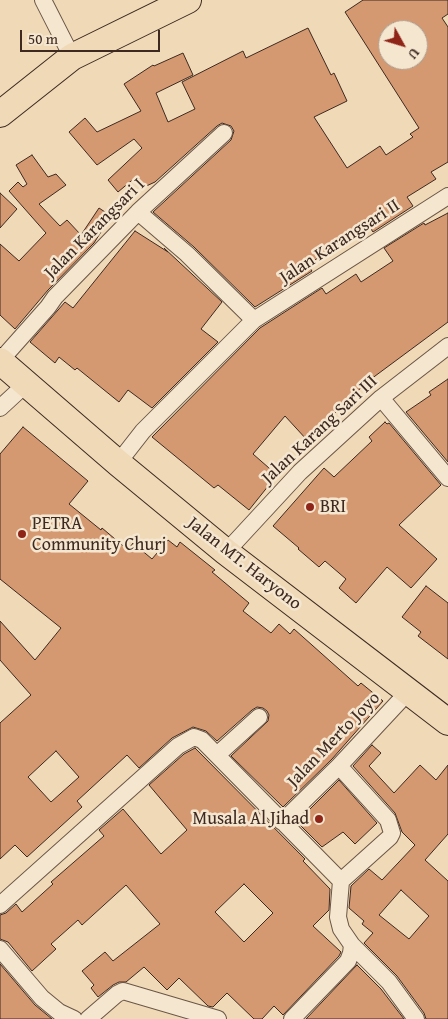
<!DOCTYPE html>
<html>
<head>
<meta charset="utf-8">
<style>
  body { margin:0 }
  #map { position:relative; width:448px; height:1019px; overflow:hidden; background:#efd9b7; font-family:"Gentium Book Plus",serif }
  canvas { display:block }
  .north { position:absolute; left:378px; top:20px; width:50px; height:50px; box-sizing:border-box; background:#f5e6d0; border:1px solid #ab9a8a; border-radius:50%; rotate:129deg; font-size:14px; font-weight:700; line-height:20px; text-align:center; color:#3d2920 }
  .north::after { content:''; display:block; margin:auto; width:18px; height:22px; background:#8f2418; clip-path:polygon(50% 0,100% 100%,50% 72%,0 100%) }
  .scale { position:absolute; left:20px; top:30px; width:140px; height:22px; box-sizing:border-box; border:2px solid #3d2920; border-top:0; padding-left:6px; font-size:15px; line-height:18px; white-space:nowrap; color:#3d2920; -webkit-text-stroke:4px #f5e6d0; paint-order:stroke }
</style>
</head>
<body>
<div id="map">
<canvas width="448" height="1019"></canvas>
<div class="north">U</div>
<div class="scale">50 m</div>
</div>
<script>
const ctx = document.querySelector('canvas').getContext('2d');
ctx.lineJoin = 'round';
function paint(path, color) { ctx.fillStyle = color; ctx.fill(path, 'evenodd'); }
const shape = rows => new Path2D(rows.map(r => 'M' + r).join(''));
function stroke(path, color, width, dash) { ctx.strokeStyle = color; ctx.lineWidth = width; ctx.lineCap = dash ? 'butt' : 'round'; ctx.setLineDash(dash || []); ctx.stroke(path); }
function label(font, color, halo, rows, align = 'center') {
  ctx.font = font + ' "Gentium Book Plus",serif'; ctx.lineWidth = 5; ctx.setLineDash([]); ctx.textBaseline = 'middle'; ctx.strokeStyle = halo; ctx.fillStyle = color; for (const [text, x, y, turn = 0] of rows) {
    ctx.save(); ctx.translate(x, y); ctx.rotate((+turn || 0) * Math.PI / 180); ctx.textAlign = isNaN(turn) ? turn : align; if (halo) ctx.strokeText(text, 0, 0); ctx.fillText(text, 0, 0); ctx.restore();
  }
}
const building = shape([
  [363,0,448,0,448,14,442,18,448,27,448,162,431,172,436,179,407,197,413,206,373,232,369,226,338,244,339,247,307,264,312,271,255,307,194,247,153,212,231,140,234,131,231,126,222,123,217,126,155,182,142,188,137,176,118,192,108,180,142,148,134,139,97,165,69,132,85,118,97,132,141,111,124,84,153,65,154,66,183,53,193,75,156,93,168,122,195,109,182,82,243,51,246,58,308,28,331,75,334,73,347,101,314,117,347,168,380,146,386,155,413,137,410,134,419,128,345,12,363,0],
  [388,30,418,30,418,60,388,60,388,30],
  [32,155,48,177,56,174,66,185,39,204,60,226,67,220,81,235,99,208,111,216,94,243,48,290,15,329,0,315,0,244,19,261,46,233,9,191,18,182,23,187,27,184,16,165,32,155],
  [0,193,17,209,0,228,0,193],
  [448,213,448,322,367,382,307,440,285,416,253,454,277,475,249,510,218,485,214,488,152,437,260,328,322,288,326,294,356,274,361,282,393,261,384,248,424,223,425,225,448,213],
  [135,231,168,252,164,248,222,302,201,329,218,342,152,408,128,390,119,402,77,368,75,370,59,357,55,363,30,342,65,302,73,308,135,231],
  [448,379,448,462,406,412,431,395,429,392,448,379],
  [385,422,387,424,389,423,441,485,399,525,437,559,411,588,387,567,356,603,339,588,346,579,325,561,319,567,298,549,299,548,273,526,324,468,334,477,372,441,369,437,385,422],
  [23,427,88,481,69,504,101,530,102,528,128,550,133,543,152,559,168,540,177,547,180,542,215,570,212,572,249,603,243,611,271,633,279,624,290,634,294,629,358,686,361,683,383,701,332,759,283,807,231,756,268,721,269,715,267,711,263,708,257,707,252,710,217,741,206,731,193,727,172,738,139,768,127,755,77,801,82,807,27,857,15,845,0,859,0,723,31,695,0,660,0,621,35,660,61,628,0,579,0,454,23,427],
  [56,751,79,777,51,802,28,777,56,751],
  [426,586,448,603,448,659,418,636,421,632,402,617,426,586],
  [372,745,381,753,369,766,394,793,420,765,436,780,448,765,448,834,425,860,448,881,448,1019,426,1019,424,1013,397,976,364,943,373,933,362,924,364,921,349,908,351,886,369,869,382,880,415,845,402,832,395,813,353,766,372,745],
  [401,890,429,916,409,939,379,915,401,890],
  [195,748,305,859,303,861,330,889,329,910,313,926,341,952,339,956,283,1015,274,1006,262,1019,254,1019,227,993,213,1007,208,1006,179,978,167,990,144,967,126,982,119,982,113,985,98,997,91,988,94,985,82,971,105,952,113,961,160,924,126,885,82,925,78,920,51,944,56,949,32,971,8,942,0,939,0,915,6,913,16,904,22,912,53,884,51,882,104,836,99,830,123,809,161,854,187,830,149,785,184,754,195,748],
  [244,884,273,913,244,942,215,912,244,884],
  [339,780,377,823,355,844,343,832,322,847,297,822,339,780],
  [0,964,35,1005,52,1019,0,1019,0,964],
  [357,965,381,989,404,1019,306,1019,357,965]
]);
const minor = shape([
  [43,0,72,57],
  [138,212,187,254,254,320],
  [0,361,48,307,55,297,138,212,224,133],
  [381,398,448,478],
  [0,408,26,384],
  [118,463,143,431,254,320,448,196],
  [226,552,300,472,381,398,448,346],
  [217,755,259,717],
  [339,766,388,820,392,833,390,837,341,881],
  [282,822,339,766,408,692],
  [0,905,178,746,194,737,202,740,341,881,338,917,341,929,352,945,351,953,348,961,292,1019],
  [352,945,389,982,416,1019],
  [0,949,42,998,59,1012,74,1019],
  [88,1019,117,994,123,991,218,1019]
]);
const primary = shape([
  [0,114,72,57,188,0],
  [0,361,118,463,226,552,448,722]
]);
const markers = [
  [310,507,5,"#8f2418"],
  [22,534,5,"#8f2418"],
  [319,819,5,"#8f2418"]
];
const streetNames = [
  ["Jalan Karangsari I",95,229,-45],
  ["Jalan Karangsari II",340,242,-33],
  ["Jalan Karang Sari III",320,430,-43],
  ["Jalan MT. Haryono",244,564,38],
  ["Jalan Merto Joyo",334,740,-46]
];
const poiNames = [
  ["BRI",320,507],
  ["PETRA",32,524],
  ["Community Churj",32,545],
  ["Musala Al Jihad",309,819,"right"]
];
paint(building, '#d59972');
stroke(building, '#3d2920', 1);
stroke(minor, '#6a5546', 18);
stroke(primary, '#3d2920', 28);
stroke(minor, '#f5e6d0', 16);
stroke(primary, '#efd9b7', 26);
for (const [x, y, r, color] of markers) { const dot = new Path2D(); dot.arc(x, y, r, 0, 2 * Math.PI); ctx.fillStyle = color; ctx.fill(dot); stroke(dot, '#f5e6d0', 2); }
label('18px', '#3d2920', '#f5e6d0', streetNames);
label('18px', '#3d2920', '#f5e6d0', poiNames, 'left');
</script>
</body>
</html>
